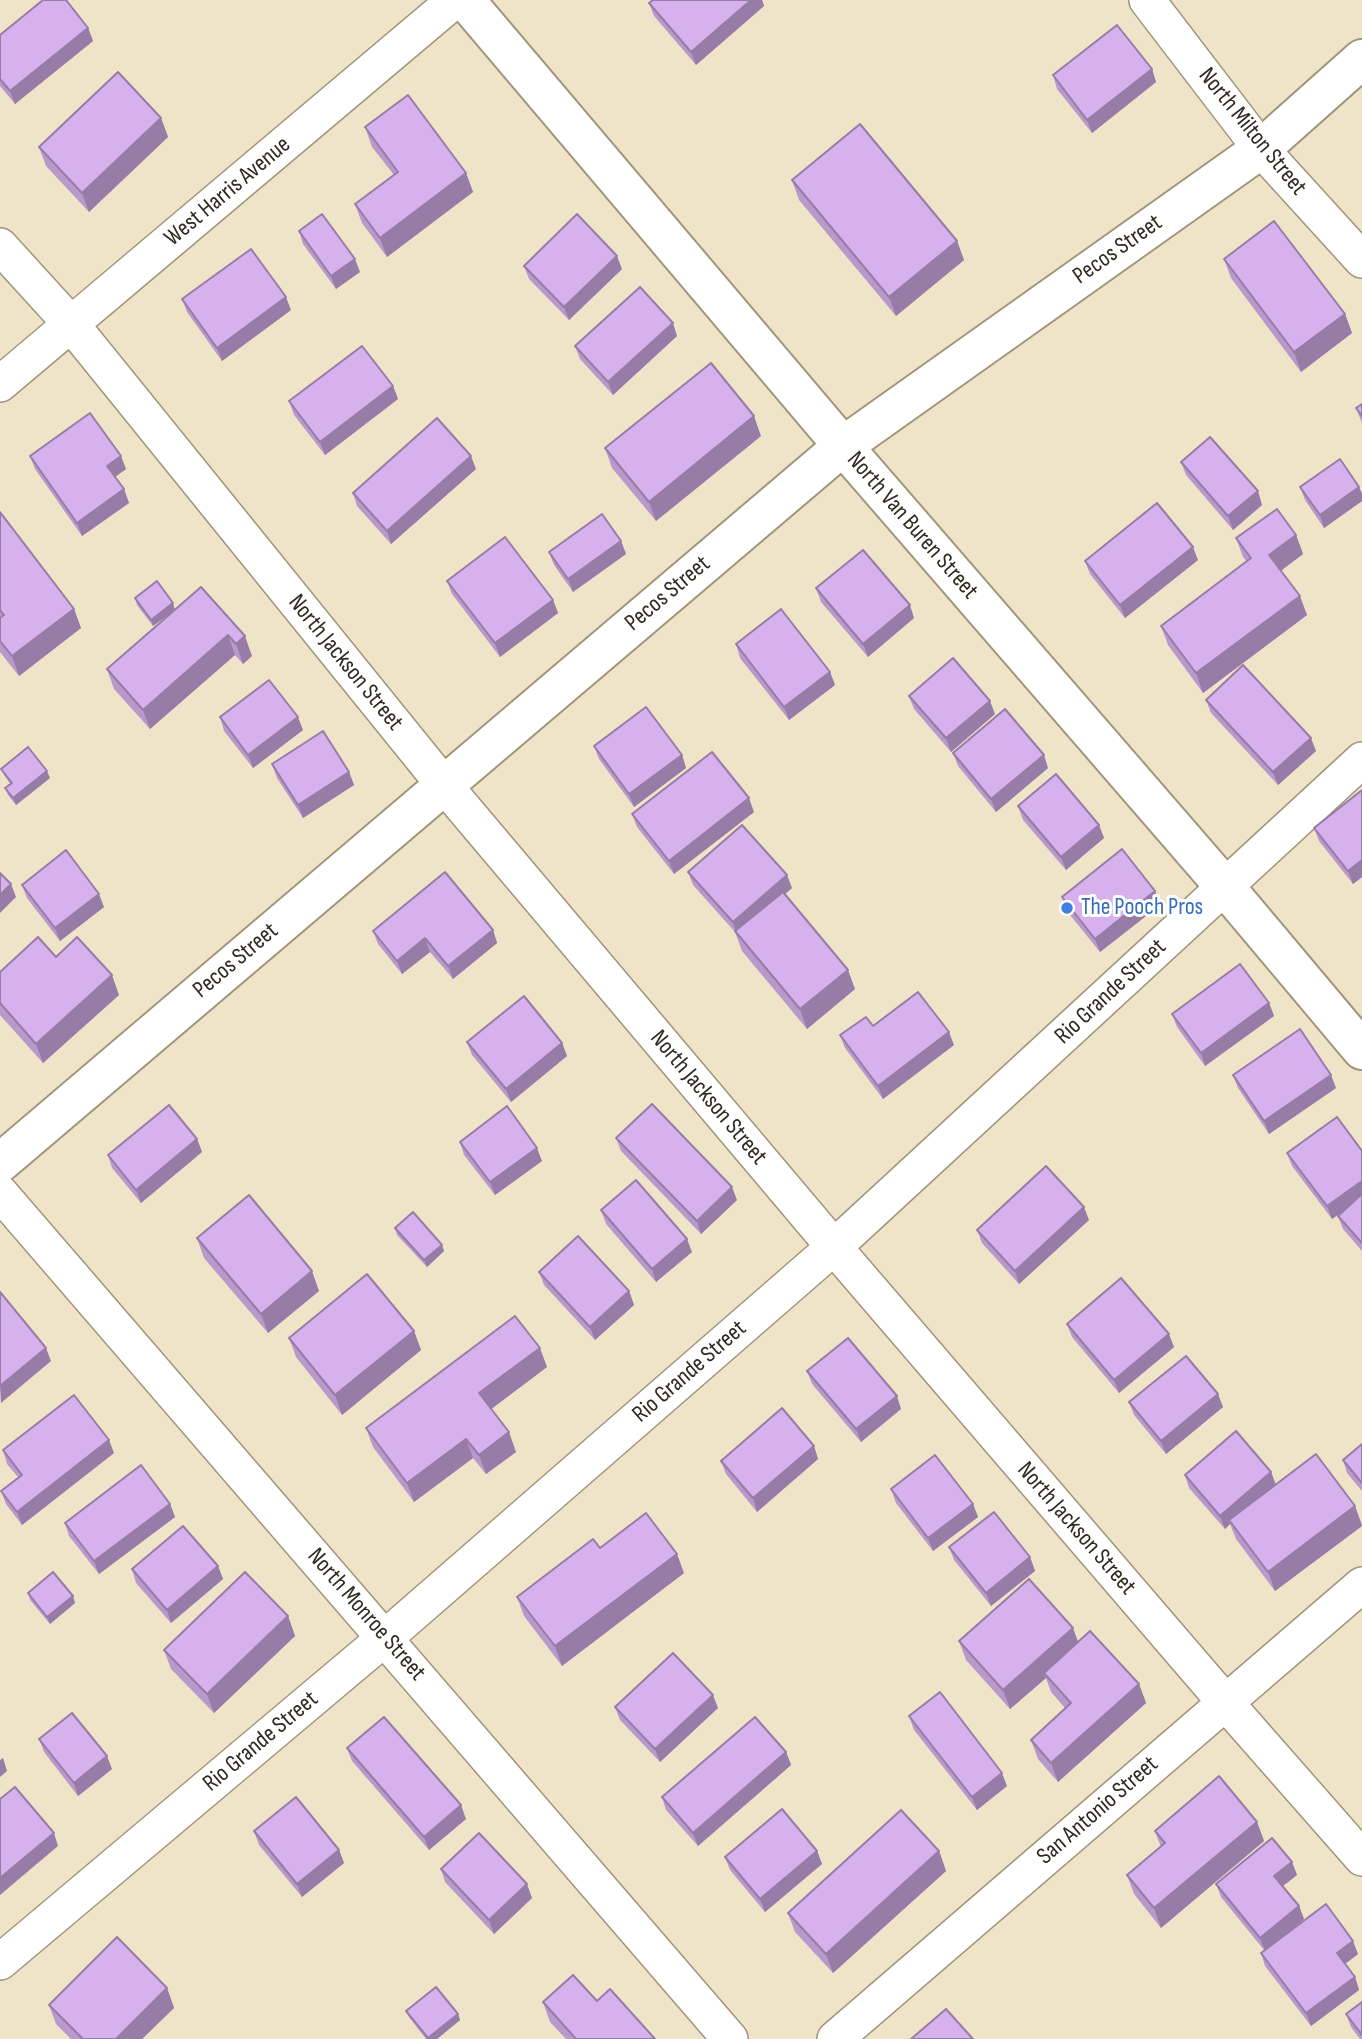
<!DOCTYPE html>
<html>
<head>
<meta charset="utf-8">
<style>
  body { margin:0 }
  canvas { display:block; background:#f0e4c8 }
</style>
</head>
<body>
<canvas width="1362" height="2039"></canvas>
<script>
const ctx = document.querySelector('canvas').getContext('2d');
ctx.lineJoin = 'round';
const shape = rows => new Path2D(rows.map(r => 'M' + r).join(''));
function stroke(path, color, width, dash) { ctx.strokeStyle = color; ctx.lineWidth = width; ctx.lineCap = dash ? 'butt' : 'round'; ctx.setLineDash(dash || []); ctx.stroke(path); }
function paint(path, color) { ctx.fillStyle = color; ctx.fill(path, 'evenodd'); }
function label(font, color, halo, rows, align = 'center') {
  ctx.font = font + ' "Sofia Sans Condensed",sans-serif'; ctx.lineWidth = 6; ctx.setLineDash([]); ctx.textBaseline = 'middle'; ctx.strokeStyle = halo; ctx.fillStyle = color; for (const [text, x, y, turn = 0] of rows) {
    ctx.save(); ctx.translate(x, y); ctx.rotate((+turn || 0) * Math.PI / 180); ctx.textAlign = isNaN(turn) ? turn : align; if (halo) ctx.strokeText(text, 0, 0); ctx.fillText(text, 0, 0); ctx.restore();
  }
}
const minor = shape([
  [1147,0,1261,149,1362,260],
  [0,246,71,324,444,785,834,1247,1225,1702,1362,1858],
  [0,384,455,0],
  [0,1193,730,2039],
  [0,1962,386,1637,834,1247,1362,760],
  [835,2039,1362,1585]
]);
const tertiary = shape([
  [465,0,843,446,1225,887,1362,1050],
  [0,1163,843,446,1261,149,1362,59]
]);
const wall = shape([
  [653,0,762,0,764,6,696,65,654,16,649,3],
  [88,28,93,41,15,104,0,86,0,35],
  [1152,69,1156,82,1092,133,1057,89,1053,75],
  [161,118,168,137,89,212,46,166,39,147],
  [365,127,466,173,473,192,387,257,362,223,355,204,394,175,372,147],
  [792,180,957,241,964,260,896,316,799,200],
  [299,231,360,272,336,289,303,244],
  [1224,259,1345,314,1352,333,1301,372,1231,278],
  [524,266,622,269,569,320,529,279],
  [182,299,291,310,222,361,187,312],
  [677,336,613,395,580,359,575,346],
  [393,386,398,399,325,455,294,415,289,401],
  [1362,404,1362,423,1356,408],
  [761,436,656,521,612,468,605,448],
  [30,456,126,469,115,477,124,489,129,503,82,536,35,469],
  [1181,462,1262,505,1233,530,1186,475],
  [476,469,391,544,357,506,353,493],
  [1300,487,1359,487,1362,494,1362,501,1324,528,1305,500],
  [0,512,74,609,81,628,19,676,0,652],
  [1296,535,1303,554,1281,571,1307,615,1203,693,1168,645,1161,626,1247,562,1243,557,1236,538],
  [621,541,626,554,573,592,554,565,549,552],
  [1198,560,1125,618,1090,574,1085,561],
  [447,581,553,600,558,613,500,657,452,594],
  [201,587,252,656,243,664,235,655,150,729,114,689,107,669,173,611,153,626,137,605,135,598,175,610],
  [816,588,914,618,868,657,821,602],
  [736,644,830,672,835,685,789,720,740,658],
  [909,696,995,714,951,752,914,709],
  [1206,700,1316,751,1278,785,1211,713],
  [220,717,303,730,253,768,224,731],
  [594,746,682,755,686,768,634,807,599,759],
  [953,753,1048,768,996,812,958,766],
  [272,764,349,772,354,785,303,818,277,778],
  [1,769,50,778,16,805,8,795,5,788,11,785,4,775],
  [1362,790,1362,877,1353,884,1319,841,1314,828],
  [1018,806,1099,825,1104,838,1066,870,1023,820],
  [754,812,674,874,637,827,632,814],
  [688,872,792,888,785,894,855,989,807,1029,742,951,735,932,693,885],
  [22,885,104,907,60,941,27,898],
  [1155,891,1160,905,1100,952,1066,910,1062,897],
  [493,930,497,943,453,979,430,952,402,974,378,944,373,931],
  [56,957,119,995,43,1063,0,1015,0,972],
  [1269,1003,1274,1016,1205,1066,1177,1027,1172,1014],
  [873,1026,954,1045,883,1099,845,1048,840,1035],
  [467,1042,562,1043,567,1056,511,1102,472,1055],
  [1233,1075,1336,1088,1269,1134,1238,1088],
  [616,1138,737,1200,701,1234,621,1151],
  [197,1139,202,1152,141,1203,112,1168,108,1155],
  [460,1142,542,1161,495,1195,464,1155],
  [1362,1151,1362,1251,1343,1229,1338,1216,1346,1209,1332,1219,1292,1166,1287,1153],
  [601,1210,692,1252,656,1282,606,1224],
  [1089,1220,1019,1284,982,1243,977,1230],
  [395,1228,442,1245,444,1251,427,1267,397,1235],
  [197,1238,319,1291,268,1333,204,1258],
  [539,1272,629,1291,634,1305,595,1340,544,1285],
  [1067,1324,1174,1347,1119,1393,1072,1337],
  [414,1331,421,1350,342,1415,296,1357,289,1338],
  [547,1367,491,1409,516,1452,486,1474,473,1458,414,1502,373,1447,366,1428],
  [807,1371,901,1409,861,1442,812,1384],
  [1129,1402,1223,1407,1166,1454,1134,1415],
  [1362,1444,1362,1491,1347,1473,1343,1460],
  [814,1446,818,1459,757,1512,726,1474,721,1461],
  [3,1450,114,1453,22,1525,6,1504,1,1491,18,1477,7,1464],
  [1271,1472,1276,1485,1355,1506,1362,1525,1362,1526,1275,1591,1236,1539,1230,1524,1225,1529,1189,1488,1185,1475],
  [891,1489,973,1504,978,1517,933,1551,896,1503],
  [170,1504,175,1517,99,1574,69,1536,65,1523],
  [949,1547,1030,1557,1035,1571,991,1606,954,1560],
  [600,1548,684,1573,562,1666,524,1616,517,1597],
  [218,1566,223,1579,171,1623,136,1583,132,1569],
  [28,1593,75,1603,50,1624,30,1600],
  [288,1616,295,1636,214,1713,171,1669,164,1650],
  [959,1641,1078,1641,1139,1684,1146,1703,1058,1782,1038,1759,1031,1740,1065,1708,1051,1692,1046,1678,1010,1709,966,1660],
  [615,1707,718,1708,660,1762,620,1720],
  [909,1716,1007,1786,977,1810,914,1730],
  [39,1739,112,1769,78,1796,44,1752],
  [347,1748,466,1819,429,1850,352,1761],
  [786,1752,791,1765,698,1846,666,1810,662,1797],
  [1257,1822,1264,1841,1161,1928,1134,1894,1127,1875,1161,1847,1155,1831],
  [254,1831,339,1850,344,1863,302,1897,259,1845],
  [817,1851,822,1864,765,1912,730,1870,725,1857],
  [939,1851,946,1871,833,1973,795,1932,788,1913],
  [1292,1862,1297,1875,1283,1886,1299,1906,1304,1919,1281,1938,1358,1954,1345,1964,1355,1977,1359,1990,1311,2026,1265,1966,1261,1953,1264,1950,1221,1897,1216,1884],
  [441,1869,532,1898,494,1934,445,1882],
  [167,1988,174,2008,142,2039,71,2039,56,2024,49,2005],
  [597,2001,655,2039,566,2039,550,2022,543,2002],
  [1362,2002,1362,2039,1360,2039,1351,2027,1346,2014],
  [406,2011,458,2014,460,2020,437,2039,426,2039,409,2017]
]);
const shadedWall = shape([
  [751,0,762,0,764,6,696,65,691,52],
  [88,28,93,41,15,104,10,91],
  [1152,69,1156,82,1092,133,1087,120],
  [161,118,168,137,89,212,82,193],
  [466,173,473,192,387,257,380,238],
  [957,241,964,260,896,316,889,297],
  [617,256,622,269,569,320,564,307],
  [355,259,360,272,336,289,331,276],
  [286,297,291,310,222,361,217,348],
  [1345,314,1352,333,1301,372,1294,352],
  [673,323,677,336,613,395,608,382],
  [393,386,398,399,325,455,320,442],
  [754,416,761,436,656,521,649,502],
  [121,456,126,469,112,479,107,466],
  [471,456,476,469,391,544,387,531],
  [1359,487,1362,494,1362,501,1324,528,1320,515],
  [124,489,129,503,82,536,77,523],
  [1258,491,1262,505,1233,530,1228,516],
  [1296,535,1303,554,1276,574,1269,555],
  [621,541,626,554,573,592,568,579],
  [1193,547,1198,560,1125,618,1120,605],
  [1300,596,1307,615,1203,693,1196,673],
  [553,600,558,613,500,657,495,643],
  [173,603,175,610,153,626,151,620],
  [910,605,914,618,868,657,863,644],
  [74,609,81,628,19,676,12,656],
  [228,635,235,655,150,729,143,710],
  [245,636,252,656,243,664,236,644],
  [830,672,835,685,789,720,784,707],
  [990,701,995,714,951,752,946,738],
  [298,717,303,730,253,768,248,755],
  [1311,738,1316,751,1278,785,1273,772],
  [682,755,686,768,634,807,629,794],
  [1044,755,1048,768,996,812,991,799],
  [47,771,50,778,16,805,13,798],
  [349,772,354,785,303,818,298,805],
  [749,798,754,812,674,874,669,861],
  [1099,825,1104,838,1066,870,1061,857],
  [1362,860,1362,877,1353,884,1348,871],
  [787,875,792,888,737,935,733,922],
  [11,884,16,897,0,913,0,895],
  [1155,891,1160,905,1100,952,1095,939],
  [99,894,104,907,60,941,55,928],
  [493,930,497,943,453,979,448,966],
  [425,938,430,952,402,974,397,961],
  [848,970,855,989,807,1029,800,1009],
  [112,975,119,995,43,1063,36,1044],
  [1269,1003,1274,1016,1205,1066,1201,1053],
  [949,1032,954,1045,883,1099,878,1086],
  [562,1043,567,1056,511,1102,506,1089],
  [1331,1075,1336,1088,1269,1134,1264,1121],
  [197,1139,202,1152,141,1203,136,1190],
  [537,1148,542,1161,495,1195,490,1182],
  [1362,1181,1362,1197,1332,1219,1327,1206],
  [732,1187,737,1200,701,1234,697,1221],
  [1084,1207,1089,1220,1019,1284,1015,1271],
  [687,1239,692,1252,656,1282,652,1269],
  [442,1245,444,1251,427,1267,424,1260],
  [312,1271,319,1291,268,1333,261,1314],
  [629,1291,634,1305,595,1340,590,1327],
  [414,1331,421,1350,342,1415,335,1395],
  [1169,1334,1174,1347,1119,1393,1114,1380],
  [46,1348,51,1361,1,1403,0,1386],
  [540,1348,547,1367,486,1413,479,1393],
  [1218,1394,1223,1407,1166,1454,1161,1441],
  [897,1396,901,1409,861,1442,856,1429],
  [509,1432,516,1452,486,1474,479,1455],
  [466,1439,473,1458,414,1502,407,1483],
  [109,1440,114,1453,22,1525,17,1512],
  [814,1446,818,1459,757,1512,753,1498],
  [1271,1472,1276,1485,1229,1520,1230,1524,1225,1529,1220,1516],
  [170,1504,175,1517,99,1574,94,1561],
  [973,1504,978,1517,933,1551,928,1538],
  [1355,1506,1362,1526,1275,1591,1268,1572],
  [677,1554,684,1573,562,1666,555,1646],
  [1030,1557,1035,1571,991,1606,986,1593],
  [218,1566,223,1579,171,1623,167,1610],
  [73,1596,75,1603,50,1624,47,1617],
  [288,1616,295,1636,214,1713,207,1694],
  [1073,1628,1080,1647,1044,1673,1046,1678,1010,1709,1003,1690],
  [1139,1684,1146,1703,1058,1782,1051,1763],
  [713,1695,718,1708,660,1762,655,1749],
  [786,1752,791,1765,698,1846,693,1833],
  [107,1756,112,1769,78,1796,74,1783],
  [3,1758,7,1771,0,1777,0,1760],
  [1002,1773,1007,1786,977,1810,972,1797],
  [461,1805,466,1819,429,1850,424,1837],
  [1257,1822,1264,1841,1161,1928,1154,1908],
  [54,1833,58,1846,0,1895,0,1878],
  [339,1850,344,1863,302,1897,297,1884],
  [817,1851,822,1864,765,1912,760,1899],
  [939,1851,946,1871,833,1973,826,1954],
  [1292,1862,1297,1875,1279,1889,1274,1876],
  [527,1884,532,1898,494,1934,489,1920],
  [1299,1906,1304,1919,1265,1951,1260,1938],
  [1353,1941,1358,1954,1342,1966,1337,1953],
  [1355,1977,1359,1990,1311,2026,1306,2013],
  [167,1988,174,2008,142,2039,116,2039],
  [458,2014,460,2020,437,2039,428,2039,428,2038]
]);
const building = shape([
  [43,0,66,0,88,28,10,91,0,79,0,35,43,0],
  [653,0,751,0,691,52,649,3,653,0],
  [1117,25,1152,69,1087,120,1053,75,1117,25],
  [118,72,161,118,82,193,39,147,118,72],
  [408,95,466,173,380,238,355,204,398,172,365,127,408,95],
  [860,124,957,241,889,297,792,180,860,124],
  [322,214,355,259,331,276,299,231,322,214],
  [577,214,617,256,564,307,524,266,577,214],
  [1274,221,1345,314,1294,352,1224,259,1274,221],
  [251,249,286,297,217,348,182,299,251,249],
  [640,287,673,323,608,382,575,346,640,287],
  [362,346,393,386,320,442,289,401,362,346],
  [711,363,754,416,649,502,605,448,711,363],
  [1362,404,1362,416,1356,408,1362,404],
  [90,413,121,456,107,466,124,489,77,523,30,456,90,413],
  [437,418,471,456,387,531,353,493,437,418],
  [1210,437,1258,491,1228,516,1181,462,1210,437],
  [1340,459,1359,487,1320,515,1300,487,1340,459],
  [1157,503,1193,547,1120,605,1085,561,1157,503],
  [1277,509,1296,535,1269,555,1300,596,1196,673,1161,626,1251,558,1236,538,1277,509],
  [0,512,74,609,12,656,0,641,0,618,4,615,0,610,0,512],
  [602,514,621,541,568,579,549,552,602,514],
  [505,537,553,600,495,643,447,581,505,537],
  [863,550,910,605,863,644,816,588,863,550],
  [157,581,173,603,151,620,135,598,157,581],
  [201,587,245,636,236,644,228,635,143,710,107,669,201,587],
  [781,609,830,672,784,707,736,644,781,609],
  [953,658,990,701,946,738,909,696,953,658],
  [1243,665,1311,738,1273,772,1206,700,1243,665],
  [269,680,298,717,248,755,220,717,269,680],
  [646,707,682,755,629,794,594,746,646,707],
  [1005,709,1044,755,991,799,953,753,1005,709],
  [323,731,349,772,298,805,272,764,323,731],
  [28,747,47,771,13,798,5,788,12,783,1,769,28,747],
  [712,752,749,798,669,861,632,814,712,752],
  [1056,774,1099,825,1061,857,1018,806,1056,774],
  [1362,790,1362,860,1348,871,1314,828,1362,790],
  [742,825,787,875,733,922,688,872,742,825],
  [1122,849,1155,891,1095,939,1062,897,1122,849],
  [66,850,99,894,55,928,22,885,66,850],
  [445,872,493,930,448,966,425,938,397,961,373,931,445,872],
  [0,873,11,884,0,895,0,873],
  [783,892,848,970,800,1009,735,931,783,892],
  [38,937,56,957,77,937,112,975,36,1044,0,1003,0,972,38,937],
  [1240,964,1269,1003,1201,1053,1172,1014,1240,964],
  [918,992,949,1032,878,1086,840,1035,866,1017,873,1026,918,992],
  [524,996,562,1043,506,1089,467,1042,524,996],
  [1300,1029,1331,1075,1264,1121,1233,1075,1300,1029],
  [652,1104,732,1187,697,1221,616,1138,652,1104],
  [169,1105,197,1139,136,1190,108,1155,169,1105],
  [507,1106,537,1148,490,1182,460,1142,507,1106],
  [1337,1117,1362,1151,1362,1181,1327,1206,1287,1153,1337,1117],
  [1046,1166,1084,1207,1015,1271,977,1230,1046,1166],
  [636,1180,687,1239,652,1269,601,1210,636,1180],
  [1362,1194,1362,1243,1338,1216,1362,1194],
  [249,1195,312,1271,261,1314,197,1238,249,1195],
  [413,1212,442,1245,424,1260,395,1228,413,1212],
  [578,1236,629,1291,590,1327,539,1272,578,1236],
  [367,1274,414,1331,335,1395,289,1338,367,1274],
  [1121,1278,1169,1334,1114,1380,1067,1324,1121,1278],
  [0,1292,46,1348,0,1386,0,1292],
  [515,1316,540,1348,479,1393,509,1432,479,1455,466,1439,407,1483,366,1428,515,1316],
  [848,1338,897,1396,856,1429,807,1371,848,1338],
  [1186,1356,1218,1394,1161,1441,1129,1402,1186,1356],
  [74,1395,109,1440,17,1512,1,1491,22,1475,3,1450,74,1395],
  [782,1408,814,1446,753,1498,721,1461,782,1408],
  [1236,1431,1271,1472,1220,1516,1185,1475,1236,1431],
  [1362,1444,1362,1483,1343,1460,1362,1444],
  [1316,1454,1355,1506,1268,1572,1229,1520,1316,1454],
  [935,1455,973,1504,928,1538,891,1489,935,1455],
  [141,1465,170,1504,94,1561,65,1523,141,1465],
  [994,1512,1030,1557,986,1593,949,1547,994,1512],
  [646,1513,677,1554,555,1646,517,1597,593,1539,600,1548,646,1513],
  [183,1526,218,1566,167,1610,132,1569,183,1526],
  [53,1572,73,1596,47,1617,28,1593,53,1572],
  [245,1572,288,1616,207,1694,164,1650,245,1572],
  [1029,1579,1073,1628,1003,1690,959,1641,1029,1579],
  [1090,1631,1139,1684,1051,1763,1031,1740,1071,1703,1044,1673,1090,1631],
  [673,1653,713,1695,655,1749,615,1707,673,1653],
  [940,1692,1002,1773,972,1797,909,1716,940,1692],
  [72,1713,107,1756,74,1783,39,1739,72,1713],
  [384,1717,461,1805,424,1837,347,1748,384,1717],
  [755,1717,786,1752,693,1833,662,1797,755,1717],
  [1219,1776,1257,1822,1154,1908,1127,1875,1165,1843,1155,1831,1219,1776],
  [15,1787,54,1833,0,1878,0,1799,15,1787],
  [296,1797,339,1850,297,1884,254,1831,296,1797],
  [782,1809,817,1851,760,1899,725,1857,782,1809],
  [901,1810,939,1851,826,1954,788,1913,901,1810],
  [479,1833,527,1884,489,1920,441,1869,479,1833],
  [1272,1838,1292,1862,1274,1876,1299,1906,1260,1938,1216,1884,1272,1838],
  [1326,1904,1353,1941,1337,1953,1355,1977,1306,2013,1261,1953,1326,1904],
  [117,1937,167,1988,116,2039,83,2039,49,2005,117,1937],
  [573,1975,597,2001,610,1989,655,2039,576,2039,543,2002,573,1975],
  [436,1987,458,2014,428,2038,406,2011,436,1987],
  [1362,2002,1362,2035,1346,2014,1362,2002],
  [946,2009,973,2039,911,2039,946,2009]
]);
const markers = [
  [1067,908,7,"#3f7fe0"]
];
const streetNames = [
  ["North Milton Street",1252,132,51],
  ["West Harris Avenue",228,192,-40],
  ["Pecos Street",1118,250,-35],
  ["North Van Buren Street",912,526,49],
  ["Pecos Street",668,594,-40],
  ["North Jackson Street",345,663,51],
  ["Pecos Street",236,961,-40],
  ["Rio Grande Street",1111,992,-43],
  ["North Jackson Street",708,1098,50],
  ["Rio Grande Street",690,1372,-41],
  ["North Jackson Street",1076,1529,49],
  ["North Monroe Street",366,1615,49],
  ["Rio Grande Street",261,1742,-40],
  ["San Antonio Street",1098,1811,-41]
];
const shopNames = [
  ["The Pooch Pros",1081,908]
];
stroke(minor, '#9f957a', 38);
stroke(tertiary, '#9f957a', 42);
stroke(minor, '#fff', 35);
stroke(tertiary, '#fff', 38);
paint(wall, '#b998cc');
paint(shadedWall, '#967ca6');
paint(building, '#d7b1ed');
stroke(building, '#967ca6', 2);
for (const [x, y, r, color] of markers) { const dot = new Path2D(); dot.arc(x, y, r, 0, 2 * Math.PI); ctx.fillStyle = color; ctx.fill(dot); stroke(dot, '#fff', 2.5); }
label('24px', '#2f2a20', '#fff', streetNames);
label('24px', '#366cbe', '#fff', shopNames, 'left');
</script>
</body>
</html>
